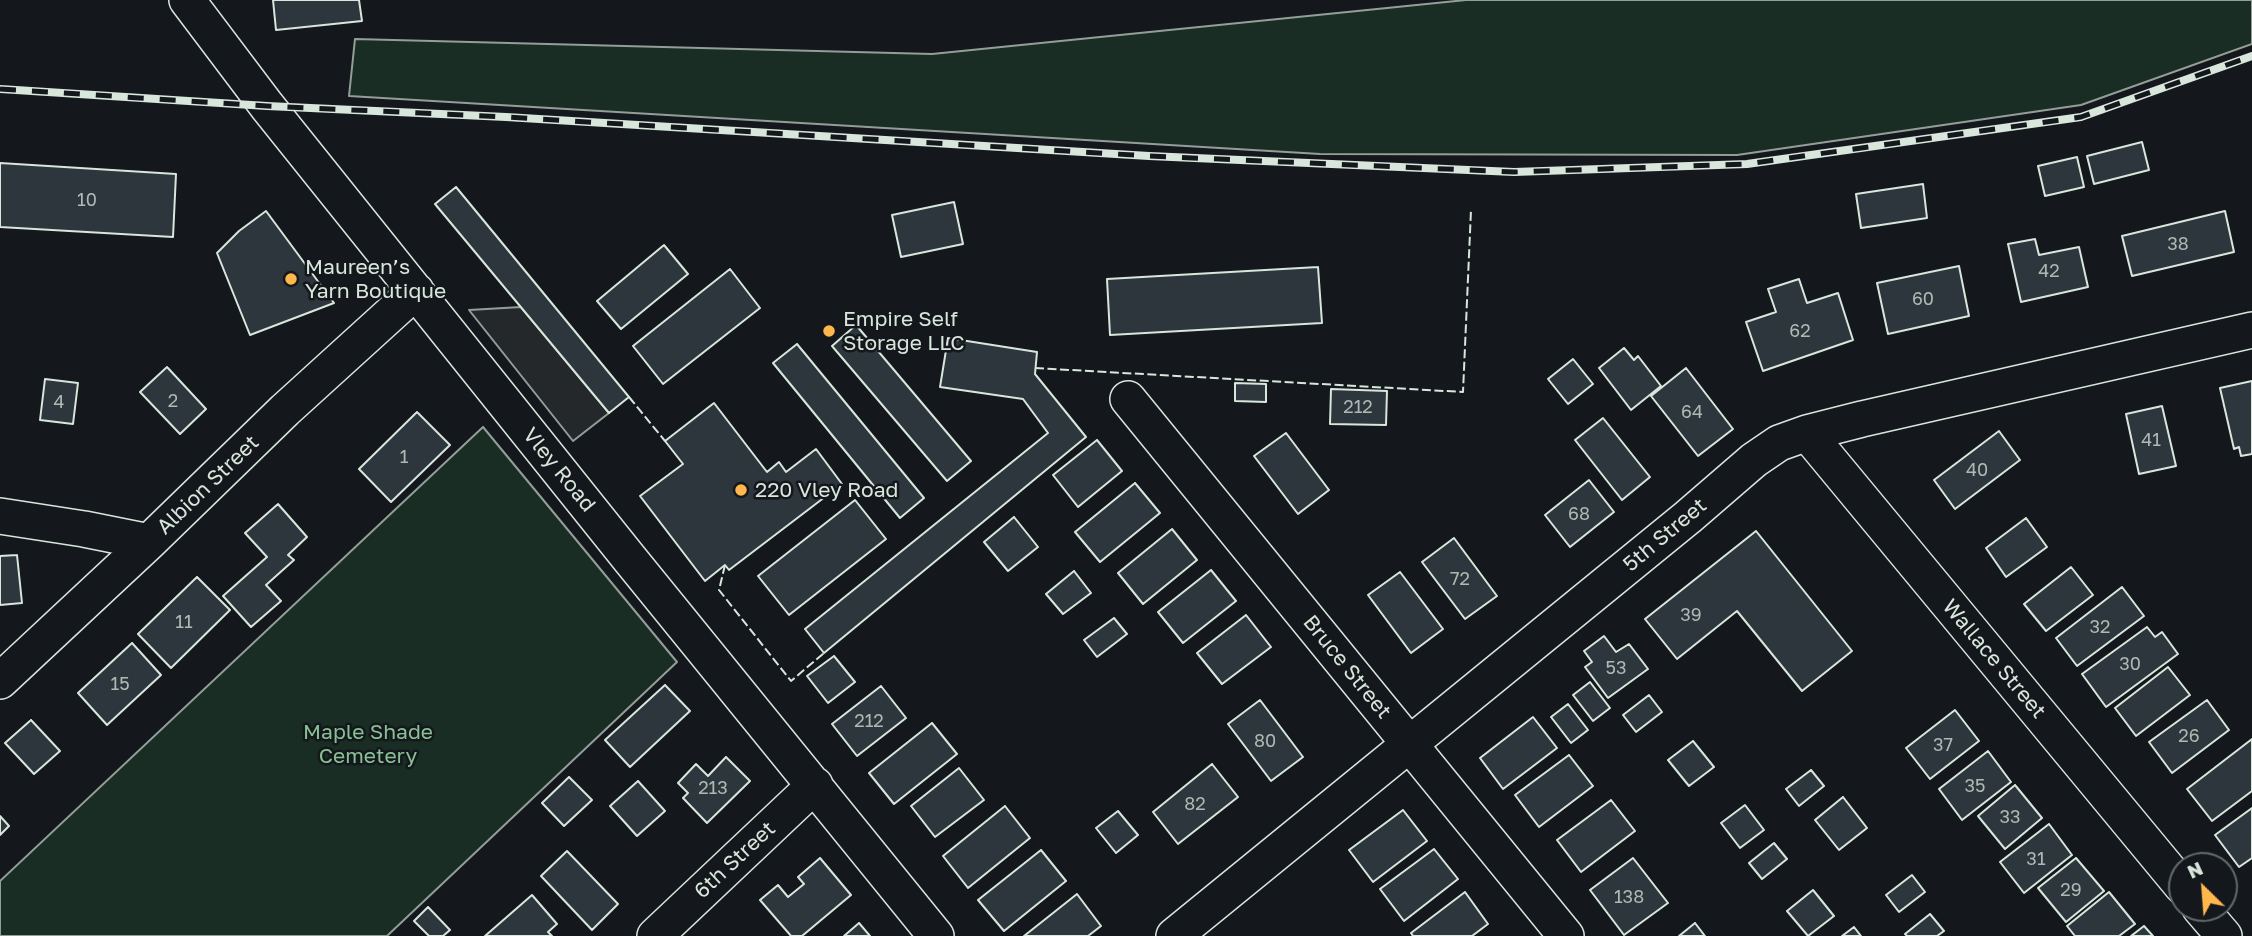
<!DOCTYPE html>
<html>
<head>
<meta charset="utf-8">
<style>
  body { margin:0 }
  #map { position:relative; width:2252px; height:936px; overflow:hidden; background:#14181c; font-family:"Golos Text",sans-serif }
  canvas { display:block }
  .north { position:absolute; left:2168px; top:852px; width:70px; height:70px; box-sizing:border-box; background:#14181c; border:2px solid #626a69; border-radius:50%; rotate:335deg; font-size:19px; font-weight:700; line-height:28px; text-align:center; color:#d8e6dc }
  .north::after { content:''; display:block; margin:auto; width:24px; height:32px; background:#ffb74d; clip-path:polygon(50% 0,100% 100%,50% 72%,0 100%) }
</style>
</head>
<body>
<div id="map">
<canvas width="2252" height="936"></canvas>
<div class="north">N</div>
</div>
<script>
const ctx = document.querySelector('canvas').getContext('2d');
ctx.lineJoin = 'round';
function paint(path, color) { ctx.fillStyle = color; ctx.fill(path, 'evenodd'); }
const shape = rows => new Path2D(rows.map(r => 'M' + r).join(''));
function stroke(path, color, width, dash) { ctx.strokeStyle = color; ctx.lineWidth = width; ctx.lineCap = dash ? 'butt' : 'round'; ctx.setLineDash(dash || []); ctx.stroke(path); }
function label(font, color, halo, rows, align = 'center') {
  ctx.font = font + ' "Golos Text",sans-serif'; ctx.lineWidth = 5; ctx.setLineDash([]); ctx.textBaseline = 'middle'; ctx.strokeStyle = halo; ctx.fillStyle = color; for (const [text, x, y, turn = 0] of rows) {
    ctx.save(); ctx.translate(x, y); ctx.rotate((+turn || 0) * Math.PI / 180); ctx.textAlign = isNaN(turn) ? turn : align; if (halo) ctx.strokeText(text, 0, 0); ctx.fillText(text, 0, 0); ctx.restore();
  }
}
const green = shape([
  [1466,0,2252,0,2252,44,2081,105,1737,155,1320,154,349,96,355,39,932,54,1466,0],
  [483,427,677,662,387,936,0,936,0,881,483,427]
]);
const parking = shape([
  [521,307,609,413,573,441,469,310,521,307]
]);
const building = shape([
  [273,0,359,0,362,21,276,30,273,0],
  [2142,142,2149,170,2094,184,2087,156,2142,142],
  [2077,157,2084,187,2045,196,2038,166,2077,157],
  [0,163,176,174,173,237,0,227,0,163],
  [1923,184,1927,218,1861,228,1856,194,1923,184],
  [456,187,629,397,609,413,435,204,456,187],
  [954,202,963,244,901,257,892,215,954,202],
  [266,211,334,303,250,335,217,253,239,231,266,211],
  [2225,211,2234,252,2132,276,2122,236,2225,211],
  [2035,239,2039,255,2079,247,2088,287,2021,302,2008,244,2035,239],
  [664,245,688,274,621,329,597,301,664,245],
  [1959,266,1969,316,1888,334,1877,283,1959,266],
  [1318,267,1322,323,1110,335,1107,279,1318,267],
  [730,269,760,308,663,384,633,346,730,269],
  [1799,279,1807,303,1838,293,1853,340,1763,371,1746,322,1776,312,1768,289,1799,279],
  [856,325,971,461,947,481,832,346,856,325],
  [948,338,1037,352,1035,374,1086,437,824,653,805,629,1048,433,1023,399,940,387,948,338],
  [797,344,924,498,900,518,773,363,797,344],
  [1624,348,1634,360,1638,356,1661,386,1631,410,1599,368,1624,348],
  [1573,359,1593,384,1568,404,1548,379,1573,359],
  [167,367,206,409,180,434,140,392,167,367],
  [1686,368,1733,429,1698,456,1651,396,1686,368],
  [45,379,78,383,73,424,40,420,45,379],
  [2252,381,2252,454,2241,456,2239,447,2234,449,2220,388,2252,381],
  [1235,383,1266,384,1266,402,1235,401,1235,383],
  [1331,389,1387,391,1386,425,1330,424,1331,389],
  [714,403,767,472,779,462,786,472,816,449,842,484,729,570,725,565,705,581,640,496,683,464,665,441,714,403],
  [2162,406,2176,466,2139,474,2126,414,2162,406],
  [417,412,450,445,391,502,359,469,417,412],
  [1603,418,1650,477,1622,500,1575,440,1603,418],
  [1999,431,2020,460,1955,509,1934,480,1999,431],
  [1286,433,1329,490,1298,514,1254,456,1286,433],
  [1097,440,1122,471,1078,507,1053,475,1097,440],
  [1589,480,1614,512,1570,547,1545,515,1589,480],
  [1135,483,1160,513,1100,562,1075,532,1135,483],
  [855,500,886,539,789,615,758,576,855,500],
  [278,504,307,537,288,555,294,560,266,585,281,601,251,627,223,596,267,557,245,533,278,504],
  [1014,517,1038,547,1008,571,984,542,1014,517],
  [2026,518,2047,547,2006,577,1986,548,2026,518],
  [1172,529,1197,560,1143,604,1118,573,1172,529],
  [1756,531,1852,651,1802,691,1737,611,1677,659,1645,619,1756,531],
  [1454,538,1497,596,1465,619,1422,562,1454,538],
  [17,555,22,603,0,605,0,556,17,555],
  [2071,567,2093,595,2046,631,2024,604,2071,567],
  [1211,570,1236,601,1183,643,1158,612,1211,570],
  [1074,571,1091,593,1063,614,1046,594,1074,571],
  [1400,572,1443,629,1411,653,1368,595,1400,572],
  [197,577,230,610,171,668,138,634,197,577],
  [2122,587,2144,616,2077,666,2056,638,2122,587],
  [1246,615,1271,647,1222,684,1197,653,1246,615],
  [1114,618,1127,634,1097,657,1084,640,1114,618],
  [2147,627,2155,637,2162,632,2178,654,2106,707,2082,674,2147,627],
  [1604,636,1616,652,1629,644,1648,669,1608,698,1585,667,1592,662,1584,651,1604,636],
  [132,643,161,675,107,725,78,693,132,643],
  [834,656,855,682,828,703,807,676,834,656],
  [2168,667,2190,695,2136,736,2115,708,2168,667],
  [1590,682,1610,708,1593,721,1573,695,1590,682],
  [665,685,690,711,630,767,605,740,665,685],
  [881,686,906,718,857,756,832,724,881,686],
  [1649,695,1662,712,1636,732,1623,715,1649,695],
  [1260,700,1303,757,1271,781,1228,724,1260,700],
  [2207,700,2229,730,2172,773,2149,742,2207,700],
  [1568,704,1588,730,1571,743,1551,717,1568,704],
  [1955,710,1979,741,1930,779,1906,748,1955,710],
  [1533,717,1557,748,1503,789,1480,758,1533,717],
  [31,720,60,751,34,774,5,743,31,720],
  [932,723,957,754,894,804,869,773,932,723],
  [2252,739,2252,791,2212,821,2187,789,2252,739],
  [1693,741,1714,767,1689,786,1668,760,1693,741],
  [1988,751,2011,782,1962,820,1939,789,1988,751],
  [1569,755,1593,786,1539,827,1515,795,1569,755],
  [726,757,750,781,707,823,683,798,688,793,678,783,696,764,708,776,726,757],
  [1212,764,1238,797,1178,844,1153,812,1212,764],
  [959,768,984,800,935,837,911,806,959,768],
  [1811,770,1824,786,1799,806,1786,789,1811,770],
  [569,777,592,800,564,826,542,803,569,777],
  [638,781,665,811,637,836,610,806,638,781],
  [2015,785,2042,818,2005,849,1978,816,2015,785],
  [1843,797,1867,828,1839,850,1815,820,1843,797],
  [1611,800,1635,831,1581,872,1557,840,1611,800],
  [1745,805,1764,830,1740,848,1721,823,1745,805],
  [1005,806,1030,838,968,888,943,856,1005,806],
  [2252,808,2252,858,2239,867,2215,835,2252,808],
  [1403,810,1427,841,1373,882,1349,850,1403,810],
  [1118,811,1138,835,1116,853,1096,828,1118,811],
  [0,816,9,826,0,835,0,816],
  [2049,824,2072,855,2024,893,2000,862,2049,824],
  [1774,843,1787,859,1762,879,1749,863,1774,843],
  [1434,849,1458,879,1404,921,1380,889,1434,849],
  [1041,850,1066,881,1004,931,978,900,1041,850],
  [567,851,618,904,592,930,541,876,567,851],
  [820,858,851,895,802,936,791,936,760,900,778,885,788,897,804,884,798,877,820,858],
  [1633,858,1668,903,1624,935,1590,890,1633,858],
  [2076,858,2104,891,2066,922,2038,888,2076,858],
  [1912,875,1925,892,1899,912,1886,895,1912,875],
  [1813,890,1834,916,1808,936,1787,911,1813,890],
  [1465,892,1488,924,1472,936,1413,936,1411,933,1465,892],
  [2109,892,2135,924,2119,936,2075,936,2067,926,2109,892],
  [1077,894,1101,926,1088,936,1024,936,1077,894],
  [532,895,557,924,548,932,552,936,485,936,532,895],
  [428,907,450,930,443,936,429,936,414,921,428,907],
  [1930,914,1944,931,1937,936,1907,936,1905,934,1930,914],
  [859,923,870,936,844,936,859,923],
  [1695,923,1705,936,1679,936,1695,923],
  [2144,926,2153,936,2131,936,2144,926],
  [1854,927,1861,936,1842,936,1854,927]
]);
const minor = shape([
  [187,0,267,106,629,558,936,936],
  [1128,399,1566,936],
  [1807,433,2182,886],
  [0,516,84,529,149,542],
  [0,681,149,542,285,410,416,291],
  [2200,908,2224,936],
  [655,936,815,785],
  [1174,936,1688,517,1754,460,1779,443,1807,433,1862,419,2252,330]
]);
const rail = shape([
  [0,89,267,106,506,117,1149,156,1514,172,1747,164,2081,117,2252,56]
]);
const fence = shape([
  [1035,368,1463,392,1471,210],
  [629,397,665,441],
  [725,565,719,590,791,681,824,653]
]);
const markers = [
  [291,279,7,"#ffb74d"],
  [829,331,7,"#ffb74d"],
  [741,490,7,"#ffb74d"]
];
const numberNames = [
  ["10",87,200],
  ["38",2178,244],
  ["42",2049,271],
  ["60",1923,299],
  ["62",1800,331],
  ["2",173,401],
  ["4",59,402],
  ["212",1358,407],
  ["64",1692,412],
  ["41",2151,440],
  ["1",404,457],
  ["40",1977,470],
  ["68",1579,514],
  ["72",1460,579],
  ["39",1691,615],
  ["11",184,622],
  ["32",2100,627],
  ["30",2130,664],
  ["53",1616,668],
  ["15",120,684],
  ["212",869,721],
  ["26",2189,736],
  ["80",1265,741],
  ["37",1943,745],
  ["35",1975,786],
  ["213",713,788],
  ["82",1195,804],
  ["33",2010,817],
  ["31",2036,859],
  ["29",2071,890],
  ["138",1629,897]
];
const poiNames = [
  ["Maureen’s",305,267],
  ["Yarn Boutique",305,291],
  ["Empire Self",843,319],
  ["Storage LLC",843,343],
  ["220 Vley Road",755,490]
];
const streetNames = [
  ["Vley Road",559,470,51],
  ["Albion Street",208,485,-44],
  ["5th Street",1665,535,-40],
  ["Wallace Street",1994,659,50],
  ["Bruce Street",1347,667,51],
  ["6th Street",735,860,-43]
];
const parkNames = [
  ["Maple Shade",368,732],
  ["Cemetery",368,756]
];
paint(green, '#1a2d24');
stroke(green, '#939e99', 2);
paint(parking, '#24282b');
stroke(parking, '#939e99', 2);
paint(building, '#2c363c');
stroke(building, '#d8e6dc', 2);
stroke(minor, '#d8e6dc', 38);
stroke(minor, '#14181c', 35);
stroke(rail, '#d8e6dc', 8);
stroke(rail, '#14181c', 5, [16]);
stroke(fence, '#d8e6dc', 2, [9, 3.5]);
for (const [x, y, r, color] of markers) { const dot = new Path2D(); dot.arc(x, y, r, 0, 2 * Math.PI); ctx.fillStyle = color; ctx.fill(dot); stroke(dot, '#14181c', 2.5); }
label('18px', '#adbab4', null, numberNames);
label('21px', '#d8e6dc', '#14181c', poiNames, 'left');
label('21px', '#d8e6dc', '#14181c', streetNames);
label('21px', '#8ac095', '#14181c', parkNames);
</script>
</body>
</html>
